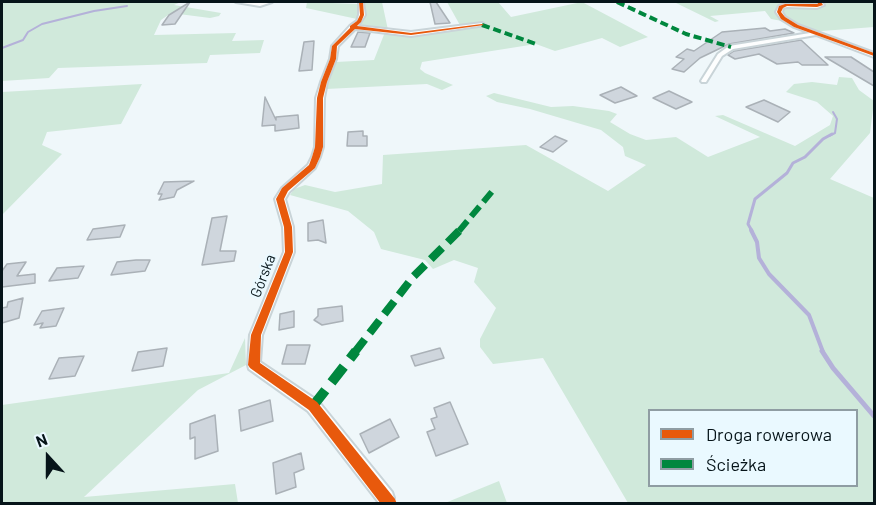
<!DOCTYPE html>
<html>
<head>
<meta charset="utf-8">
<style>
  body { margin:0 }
  #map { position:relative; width:876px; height:505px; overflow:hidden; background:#eff7fa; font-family:Barlow,sans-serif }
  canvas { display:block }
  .frame { position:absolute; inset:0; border:3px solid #061419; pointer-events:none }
  .legend { position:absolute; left:648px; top:409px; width:210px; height:78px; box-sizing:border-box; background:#eaf9ff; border:2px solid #8f9da3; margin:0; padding:8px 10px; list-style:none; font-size:18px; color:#061419 }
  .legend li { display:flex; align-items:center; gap:12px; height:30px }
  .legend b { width:30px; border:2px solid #8f9da3 }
  .north { position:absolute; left:18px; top:427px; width:60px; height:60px; -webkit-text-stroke:4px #eaf9ff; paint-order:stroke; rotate:339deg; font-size:16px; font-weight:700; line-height:24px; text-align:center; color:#061419 }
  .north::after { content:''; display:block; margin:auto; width:21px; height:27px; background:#061419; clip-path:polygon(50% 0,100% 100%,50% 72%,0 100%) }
</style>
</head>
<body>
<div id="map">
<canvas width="876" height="505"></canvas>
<div class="frame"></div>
<ul class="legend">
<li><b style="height:8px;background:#e8590c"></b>Droga rowerowa</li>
<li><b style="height:8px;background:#00873e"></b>Ścieżka</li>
</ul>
<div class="north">N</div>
</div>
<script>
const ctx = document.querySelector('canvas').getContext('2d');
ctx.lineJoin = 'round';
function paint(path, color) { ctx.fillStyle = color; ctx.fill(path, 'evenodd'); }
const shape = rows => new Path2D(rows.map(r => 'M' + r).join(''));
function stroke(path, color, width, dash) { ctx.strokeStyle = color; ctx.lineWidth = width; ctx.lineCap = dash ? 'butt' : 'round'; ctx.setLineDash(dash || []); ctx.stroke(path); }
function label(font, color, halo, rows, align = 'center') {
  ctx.font = font + ' Barlow,sans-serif'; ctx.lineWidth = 4.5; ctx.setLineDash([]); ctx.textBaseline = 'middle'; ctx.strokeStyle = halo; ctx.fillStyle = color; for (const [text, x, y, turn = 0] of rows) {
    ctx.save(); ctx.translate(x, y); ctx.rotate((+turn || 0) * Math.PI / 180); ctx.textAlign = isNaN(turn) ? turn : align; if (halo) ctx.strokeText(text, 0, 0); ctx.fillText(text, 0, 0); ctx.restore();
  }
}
const green = shape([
  [2,2,181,2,174,5,221,13,219,16,210,18,171,13,161,20,154,35,236,33,232,41,264,40,260,53,210,55,207,63,58,68,49,78,2,81],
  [307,2,357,4,359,13,357,19,306,8],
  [363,2,382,2,388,30,358,25,365,14],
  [447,2,498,2,511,17,582,2,648,37,620,47,602,38,555,51,536,44,422,62,420,69,425,73,453,85,442,90,427,84,326,89,336,62,374,60,385,32,415,35,487,25,461,27],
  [674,2,874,2,874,27,809,32,788,22,771,19,765,11,710,16,719,21,715,22],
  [839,77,852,78,859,90,874,101,870,133,830,179,874,198,874,503,628,503,543,358,493,364,480,347,480,339,496,308,474,282,478,268,454,260,433,269,425,260,381,249,374,232,348,211,290,195,294,189,305,185,335,192,382,184,383,155,526,145,608,191,646,165,625,156,623,147,601,130,530,109,497,102,486,96,494,93,551,107,573,106,609,111,617,114,610,122,630,134,646,140,676,137,708,157,760,137,715,116,723,115,795,146,830,125,833,116,817,102,786,92,794,84,812,82,837,85],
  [856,410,856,486,650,486,650,410],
  [142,84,121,124,47,132,42,145,62,154,2,215,2,92],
  [245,338,246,365,198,390,84,497,235,484,238,503,2,503,2,405,229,373],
  [499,481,507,503,445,503]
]);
const streamFar3 = shape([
  [2,48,23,40,28,32,42,24,94,11,127,6],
  [829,136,835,133,837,119,833,112]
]);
const streamFar2 = shape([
  [752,231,748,224,755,199,787,173,793,163,805,157,823,139,832,134]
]);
const streamFar1 = shape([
  [751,230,757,242,759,258,769,274,809,315,823,352]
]);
const stream = shape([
  [822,351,833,368,874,416]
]);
const building = shape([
  [190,2,175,24,162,25,169,15,190,2],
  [430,2,436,2,450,23,435,24,430,2],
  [765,28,770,31,785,29,794,33,729,44,700,58,684,72,672,69,684,59,676,57,687,49,694,51,722,32,765,28],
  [358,32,370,33,365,47,351,47,358,32],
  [801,40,828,65,802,65,798,62,777,64,759,54,735,59,728,55,734,51,801,40],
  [314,41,312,70,299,71,304,42,314,41],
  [825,57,851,57,874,72,874,86,825,57],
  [621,87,637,96,615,103,600,95,621,87],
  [669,91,692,102,676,109,653,98,669,91],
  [265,97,276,120,276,117,298,115,299,128,275,131,275,125,262,126,265,97],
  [764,100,790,112,778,122,746,107,764,100],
  [363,131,363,136,367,136,367,146,347,146,348,132,363,131],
  [555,136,567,141,553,152,540,147,555,136],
  [194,181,177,190,174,197,159,200,162,194,158,194,164,182,194,181],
  [227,216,220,251,236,251,234,261,202,265,212,218,227,216],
  [323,220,326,243,318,240,308,241,308,223,323,220],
  [125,225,120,237,87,240,93,229,125,225],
  [136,260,150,260,145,271,111,275,117,262,136,260],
  [26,262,17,276,35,274,35,283,2,287,2,271,7,264,26,262],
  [84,266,78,278,49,281,57,268,84,266],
  [23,298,19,318,2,323,2,308,7,307,8,302,23,298],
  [342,306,343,321,322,325,314,320,318,316,318,309,342,306],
  [64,308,56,326,40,328,43,323,34,325,42,311,64,308],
  [294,311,294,327,279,330,280,314,294,311],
  [287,345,310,345,305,364,282,364,287,345],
  [167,348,163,366,132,371,138,352,167,348],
  [440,348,444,358,415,366,411,356,440,348],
  [84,356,75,376,49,379,59,358,84,356],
  [270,400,273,421,241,431,239,410,270,400],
  [450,402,468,444,436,456,427,432,435,429,431,419,437,417,434,408,450,402],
  [215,415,218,451,195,459,195,437,190,439,190,424,215,415],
  [390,419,399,437,369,453,360,434,390,419],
  [301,453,304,469,294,473,296,487,276,494,273,463,301,453]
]);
const minor = shape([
  [236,2,272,2,260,6,236,2],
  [359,2,363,2,365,15,358,26,411,32,482,23,485,25,411,36,355,29,338,46,336,59,327,82,324,98,323,147,320,157,315,168,289,192,285,199,293,227,294,252,262,335,260,362,318,401,392,492,394,498,392,504,380,504,308,411,249,369,248,365,250,335,284,252,283,227,275,199,282,188,308,165,312,157,315,147,316,98,321,82,330,59,332,46,350,26,357,21,359,15,359,2],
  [817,2,821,2,824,5,817,8,787,7,783,8,782,12,785,17,798,25,874,53,874,57,816,35,733,49,722,56,706,82,702,82,701,81,718,54,729,46,810,33,794,27,781,19,776,12,779,6,785,4,818,4,817,2]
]);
const quietFar3 = shape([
  [617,2,686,34,731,47],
  [482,25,536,44]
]);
const quietFar2 = shape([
  [459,231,495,188]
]);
const quietFar1 = shape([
  [355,352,413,277,460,230]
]);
const quiet = shape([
  [313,406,356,351]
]);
const cycleway = shape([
  [359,2,363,2,364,15,361,22,357,26,411,33,482,24,484,25,411,35,355,29,337,46,336,59,327,82,323,98,323,147,320,157,315,168,288,191,284,199,292,227,293,252,261,335,260,363,317,402,395,499,397,504,381,504,309,410,250,368,248,365,251,335,285,252,284,227,276,199,282,188,309,165,312,157,315,147,317,98,321,82,330,59,332,46,350,28,350,26,357,21,360,15,359,2],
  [817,2,821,2,823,5,817,7,787,6,783,8,781,12,785,17,798,25,874,53,874,56,794,27,781,19,777,12,779,6,785,4,818,4,817,2]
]);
const streetNames = [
  ["Górska",263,276,-69]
];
paint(green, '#d0e9db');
stroke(streamFar3, '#b4b1d9', 2);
stroke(streamFar2, '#b4b1d9', 3);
stroke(streamFar1, '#b4b1d9', 4);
stroke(stream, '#b4b1d9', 5);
paint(building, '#cfd6dd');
stroke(building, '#aab1b7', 1.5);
stroke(minor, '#c9d4d8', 4);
paint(minor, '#fdfefe');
stroke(quietFar3, '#00873e', 4, [8, 4]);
stroke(quietFar2, '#00873e', 6, [13, 6]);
stroke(quietFar1, '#00873e', 8, [16, 8]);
stroke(quiet, '#00873e', 10, [20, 10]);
paint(cycleway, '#e8590c');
label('15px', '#061419', '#eaf9ff', streetNames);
</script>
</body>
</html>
